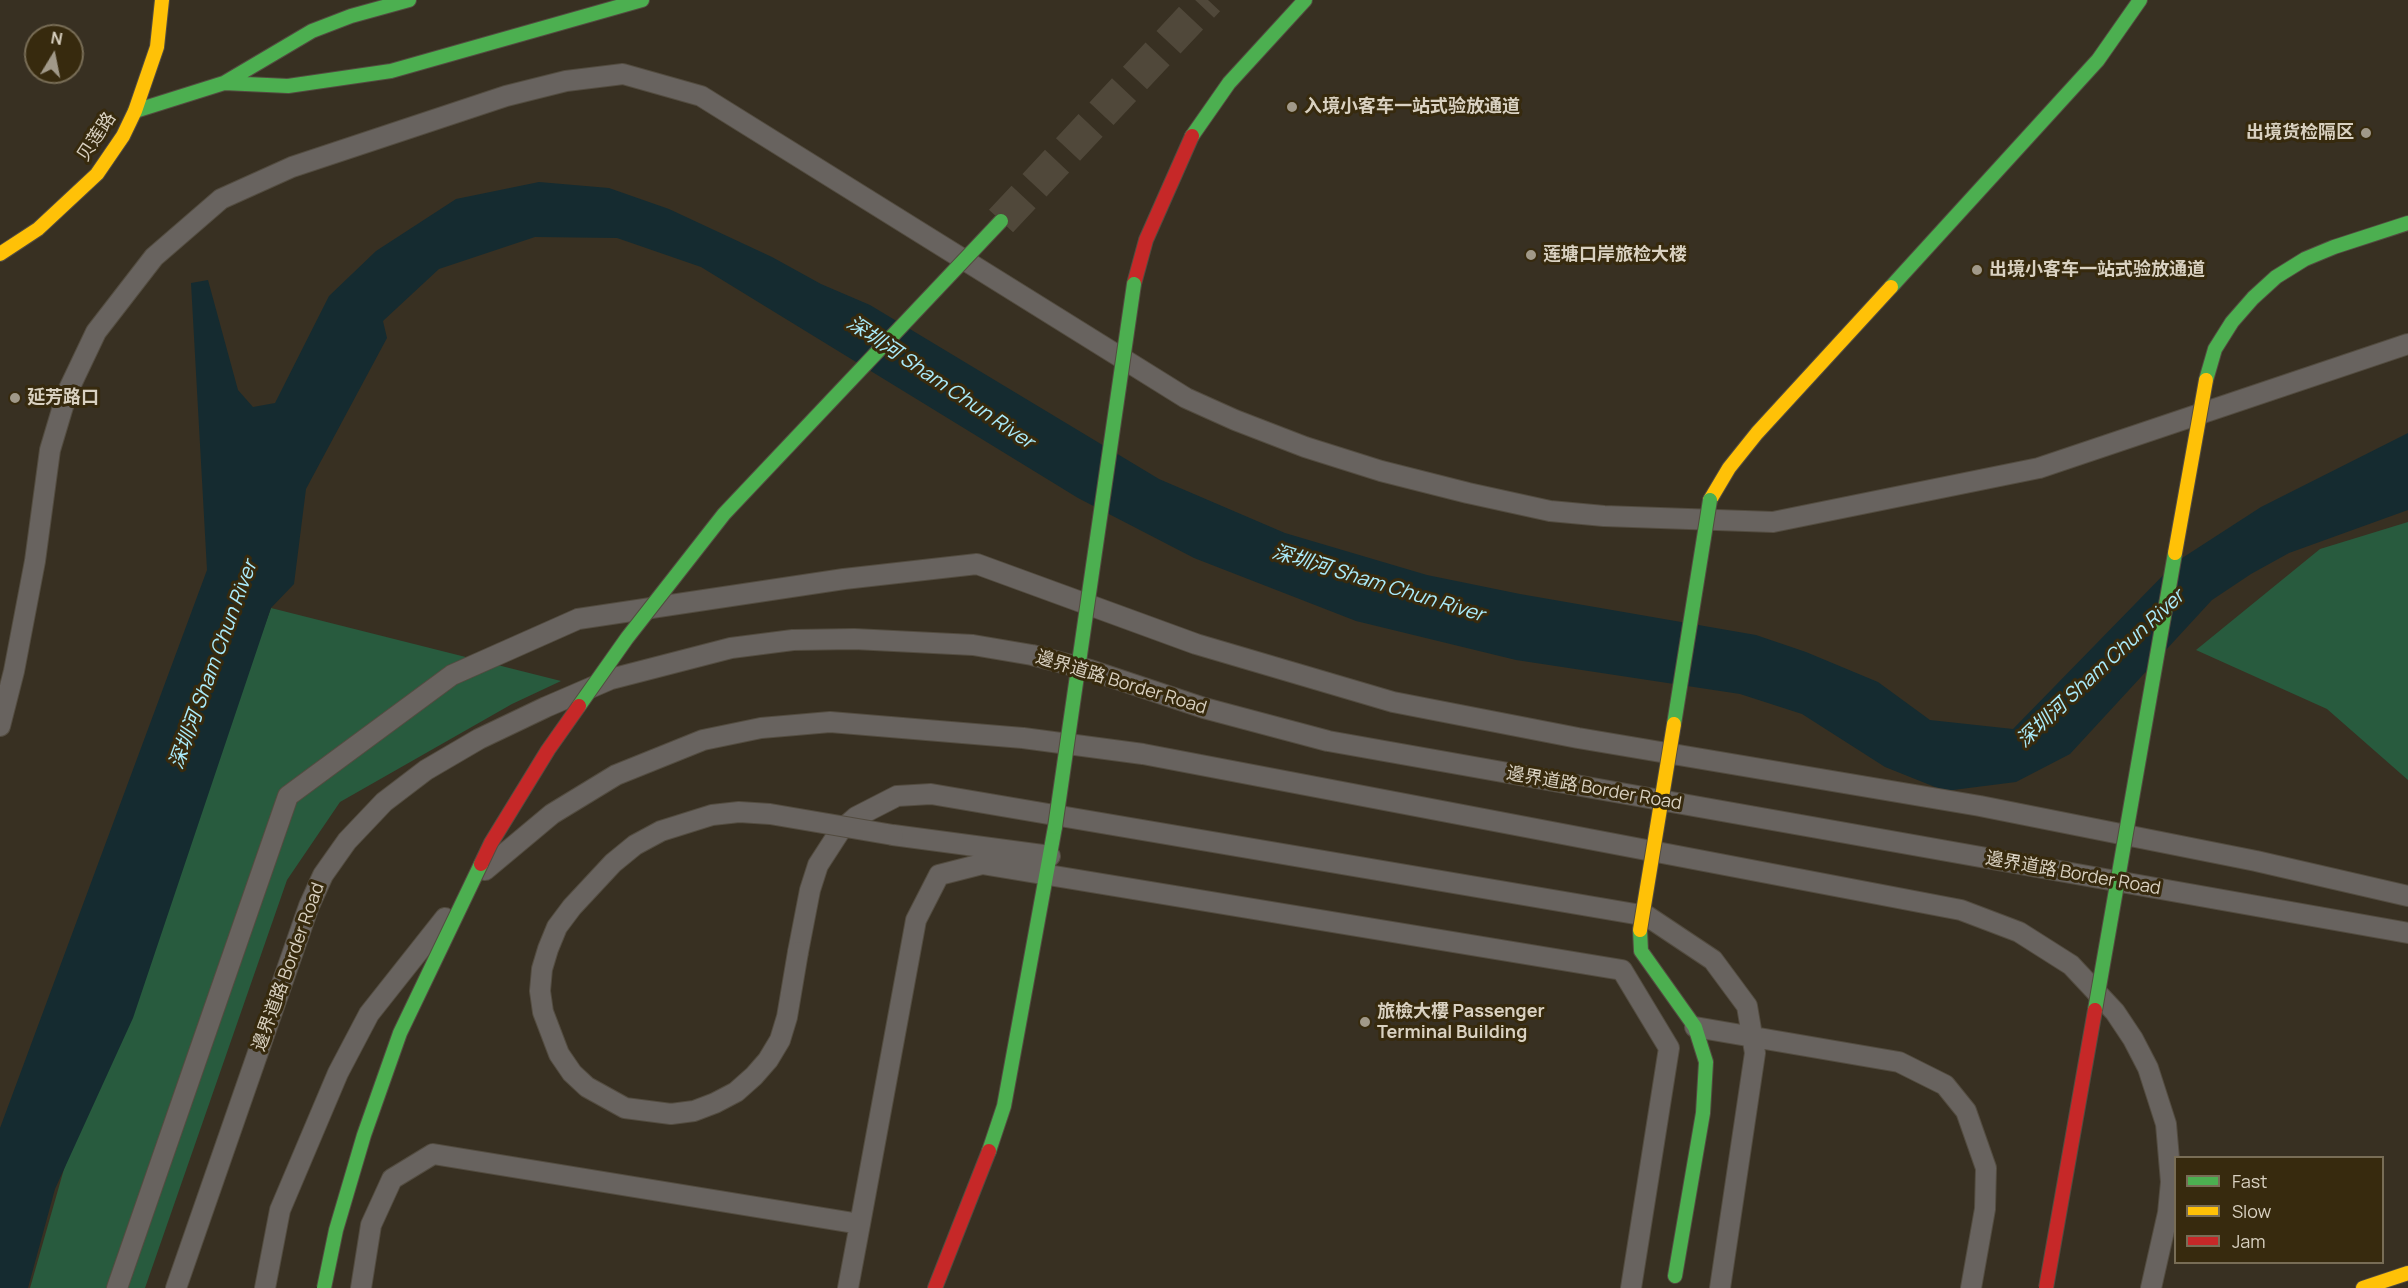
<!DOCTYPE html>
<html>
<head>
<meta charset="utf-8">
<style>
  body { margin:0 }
  #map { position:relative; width:2408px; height:1288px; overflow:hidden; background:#383022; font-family:Manrope,sans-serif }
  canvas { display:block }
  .legend { position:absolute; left:2174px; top:1156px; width:210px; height:108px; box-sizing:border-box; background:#372a0e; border:2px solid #786d56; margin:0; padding:8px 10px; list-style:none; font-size:18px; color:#d9d1c1 }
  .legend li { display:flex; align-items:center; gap:12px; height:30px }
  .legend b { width:30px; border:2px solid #786d56 }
  .north { position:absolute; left:24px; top:24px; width:60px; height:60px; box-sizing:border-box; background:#372a0e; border:2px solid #786d56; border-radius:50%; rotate:10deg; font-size:16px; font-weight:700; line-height:24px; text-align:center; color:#d9d1c1 }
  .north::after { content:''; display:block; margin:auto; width:21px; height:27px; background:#a19989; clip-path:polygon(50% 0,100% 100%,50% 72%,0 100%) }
</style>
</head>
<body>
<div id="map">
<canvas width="2408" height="1288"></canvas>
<ul class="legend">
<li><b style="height:8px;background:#4caf50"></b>Fast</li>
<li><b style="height:8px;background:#ffc107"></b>Slow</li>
<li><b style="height:8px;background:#c62828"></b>Jam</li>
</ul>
<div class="north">N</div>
</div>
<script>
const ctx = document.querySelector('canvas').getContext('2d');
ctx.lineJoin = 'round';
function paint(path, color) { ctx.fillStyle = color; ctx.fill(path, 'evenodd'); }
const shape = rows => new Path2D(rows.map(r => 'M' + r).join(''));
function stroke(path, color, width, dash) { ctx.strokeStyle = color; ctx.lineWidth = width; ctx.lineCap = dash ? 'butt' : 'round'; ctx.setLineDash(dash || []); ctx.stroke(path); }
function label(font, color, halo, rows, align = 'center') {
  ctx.font = font + ' Manrope,"Noto Sans SC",sans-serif'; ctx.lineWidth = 6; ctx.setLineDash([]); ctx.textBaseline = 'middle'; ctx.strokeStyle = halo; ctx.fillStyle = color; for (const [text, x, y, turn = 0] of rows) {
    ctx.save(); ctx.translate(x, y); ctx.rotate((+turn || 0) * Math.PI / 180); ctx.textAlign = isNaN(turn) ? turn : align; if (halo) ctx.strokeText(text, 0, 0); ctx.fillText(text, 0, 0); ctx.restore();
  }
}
const green = shape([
  [2408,522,2408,780,2327,709,2196,650,2320,549],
  [271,608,561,681,512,704,340,802,287,880,145,1288,30,1288,64,1169]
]);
const water = shape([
  [539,182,609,188,669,209,772,257,821,284,870,305,1159,479,1285,533,1427,575,1520,594,1756,635,1806,652,1878,682,1930,720,2013,729,2176,562,2261,507,2408,433,2408,510,2289,553,2251,574,2212,600,2070,754,2016,782,1945,791,1885,767,1802,714,1740,694,1516,660,1356,621,1194,558,1078,498,701,267,617,238,535,237,439,269,383,321,387,338,306,489,294,584,271,608,133,1018,55,1189,28,1288,0,1288,0,1128,207,570,191,283,208,280,238,390,253,407,275,403,329,296,376,251,456,199]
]);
const highwayTunnel = shape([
  [1001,221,1208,0]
]);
const lane = shape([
  [0,726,14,671,35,561,50,450,67,393,96,332,154,257,221,199,292,167,506,96,566,81,623,74,701,96,1186,398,1235,420,1305,447,1381,471,1468,493,1550,511,1604,516,1773,522,2039,468,2408,344],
  [893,835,1050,856],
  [485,870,552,814,616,775,703,740,761,728,830,722,1023,738,1143,754,1961,910,2019,932,2071,965,2115,1012,2133,1039,2148,1068,2166,1124,2171,1182,2168,1213,2151,1288],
  [798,952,810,890,818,865,840,831,856,817,897,796,931,794,1647,916,1713,960,1747,1006,1755,1053,1720,1288],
  [1695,1027,1899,1062,1945,1085,1966,1111,1986,1168,1985,1209,1971,1288],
  [860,1224,916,920,939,875,982,864,1622,970,1669,1048,1631,1288],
  [117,1288,288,796,452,675,578,619,844,579,977,564,1196,644,1393,702,1578,738,1980,806,2256,861,2408,896],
  [176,1288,309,906,323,875,347,841,384,802,426,770,479,739,546,707,611,679,731,648,793,640,854,639,973,645,1032,655,1090,670,1204,708,1328,741,2408,933],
  [265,1288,280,1210,338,1073,369,1014,445,918],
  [361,1288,371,1225,392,1179,433,1154,860,1224,848,1288]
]);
const fast = shape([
  [224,83,288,86,391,71,642,0],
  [135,111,224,83,312,31,351,16,409,0],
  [1192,136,1229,83,1305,0],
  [1891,287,2098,60,2140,0],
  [2206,380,2215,349,2232,322,2253,298,2276,277,2305,259,2334,247,2408,223],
  [1640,930,1641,951,1695,1027,1706,1062,1703,1113,1675,1276],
  [989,1151,1004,1106,1055,827]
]);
const slow = shape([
  [0,254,38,229,97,174,123,136,135,111,157,47,162,0],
  [1710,500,1729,468,1757,433,1891,287],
  [2363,1288,2408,1273]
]);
const jam = shape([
  [1134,284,1146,240,1192,136],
  [935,1288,989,1151]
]);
const laneBridge = shape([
  [798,952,787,1017,780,1040,768,1060,754,1076,736,1092,715,1103,694,1111,671,1114,625,1108,587,1087,572,1073,559,1054,543,1012,540,991,542,969,548,949,557,927,572,907,613,863,635,845,661,831,712,815,739,812,770,814,893,835]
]);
const fastBridge = shape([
  [579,706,627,638,724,514,1001,221],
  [1674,724,1710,500],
  [1055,827,1134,284],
  [2095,1010,2175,553],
  [324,1288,336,1230,364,1135,400,1033,481,864]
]);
const slowBridge = shape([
  [2175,553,2206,380],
  [1640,930,1674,724]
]);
const jamBridge = shape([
  [481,864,491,843,548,750,579,706],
  [2046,1288,2095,1010]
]);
const markers = [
  [1292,107,6,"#a19989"],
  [2366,133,6,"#a19989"],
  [1531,255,6,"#a19989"],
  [1977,270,6,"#a19989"],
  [15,398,6,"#a19989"],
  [1365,1022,6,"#a19989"]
];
const poiNames = [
  ["入境小客车一站式验放通道",1304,107],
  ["出境货检隔区",2354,133,"right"],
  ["莲塘口岸旅检大楼",1543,255],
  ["出境小客车一站式验放通道",1989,270],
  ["延芳路口",27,398],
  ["旅檢大樓 Passenger",1377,1012],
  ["Terminal Building",1377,1033]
];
const streetNames = [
  ["贝莲路",97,137,-57],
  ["邊界道路 Border Road",1121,683,17],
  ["邊界道路 Border Road",1594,789,10],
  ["邊界道路 Border Road",2073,874,10],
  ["邊界道路 Border Road",289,967,-70]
];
const waterNames = [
  ["深圳河 Sham Chun River",940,383,34],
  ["深圳河 Sham Chun River",1378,584,17],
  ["深圳河 Sham Chun River",214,665,-70],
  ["深圳河 Sham Chun River",2101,669,-43]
];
paint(green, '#285b3e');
paint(water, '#152b30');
stroke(highwayTunnel, '#50483a', 33, [33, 16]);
stroke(lane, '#534c40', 22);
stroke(fast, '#534c40', 16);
stroke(slow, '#534c40', 16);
stroke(jam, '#534c40', 16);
stroke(lane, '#68635f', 20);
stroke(fast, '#4caf50', 14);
stroke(slow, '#ffc107', 14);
stroke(jam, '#c62828', 14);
stroke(laneBridge, '#534c40', 22, []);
stroke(fastBridge, '#534c40', 16, []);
stroke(slowBridge, '#534c40', 16, []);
stroke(jamBridge, '#534c40', 16, []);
stroke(laneBridge, '#68635f', 20);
stroke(fastBridge, '#4caf50', 14);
stroke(slowBridge, '#ffc107', 14);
stroke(jamBridge, '#c62828', 14);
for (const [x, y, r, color] of markers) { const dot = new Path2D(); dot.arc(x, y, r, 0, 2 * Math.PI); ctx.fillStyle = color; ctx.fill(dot); stroke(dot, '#372a0e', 2); }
label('bold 18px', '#d9d1c1', '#372a0e', poiNames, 'left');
label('18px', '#d9d1c1', '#372a0e', streetNames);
label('italic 20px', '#aaebfb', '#372a0e', waterNames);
</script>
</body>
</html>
